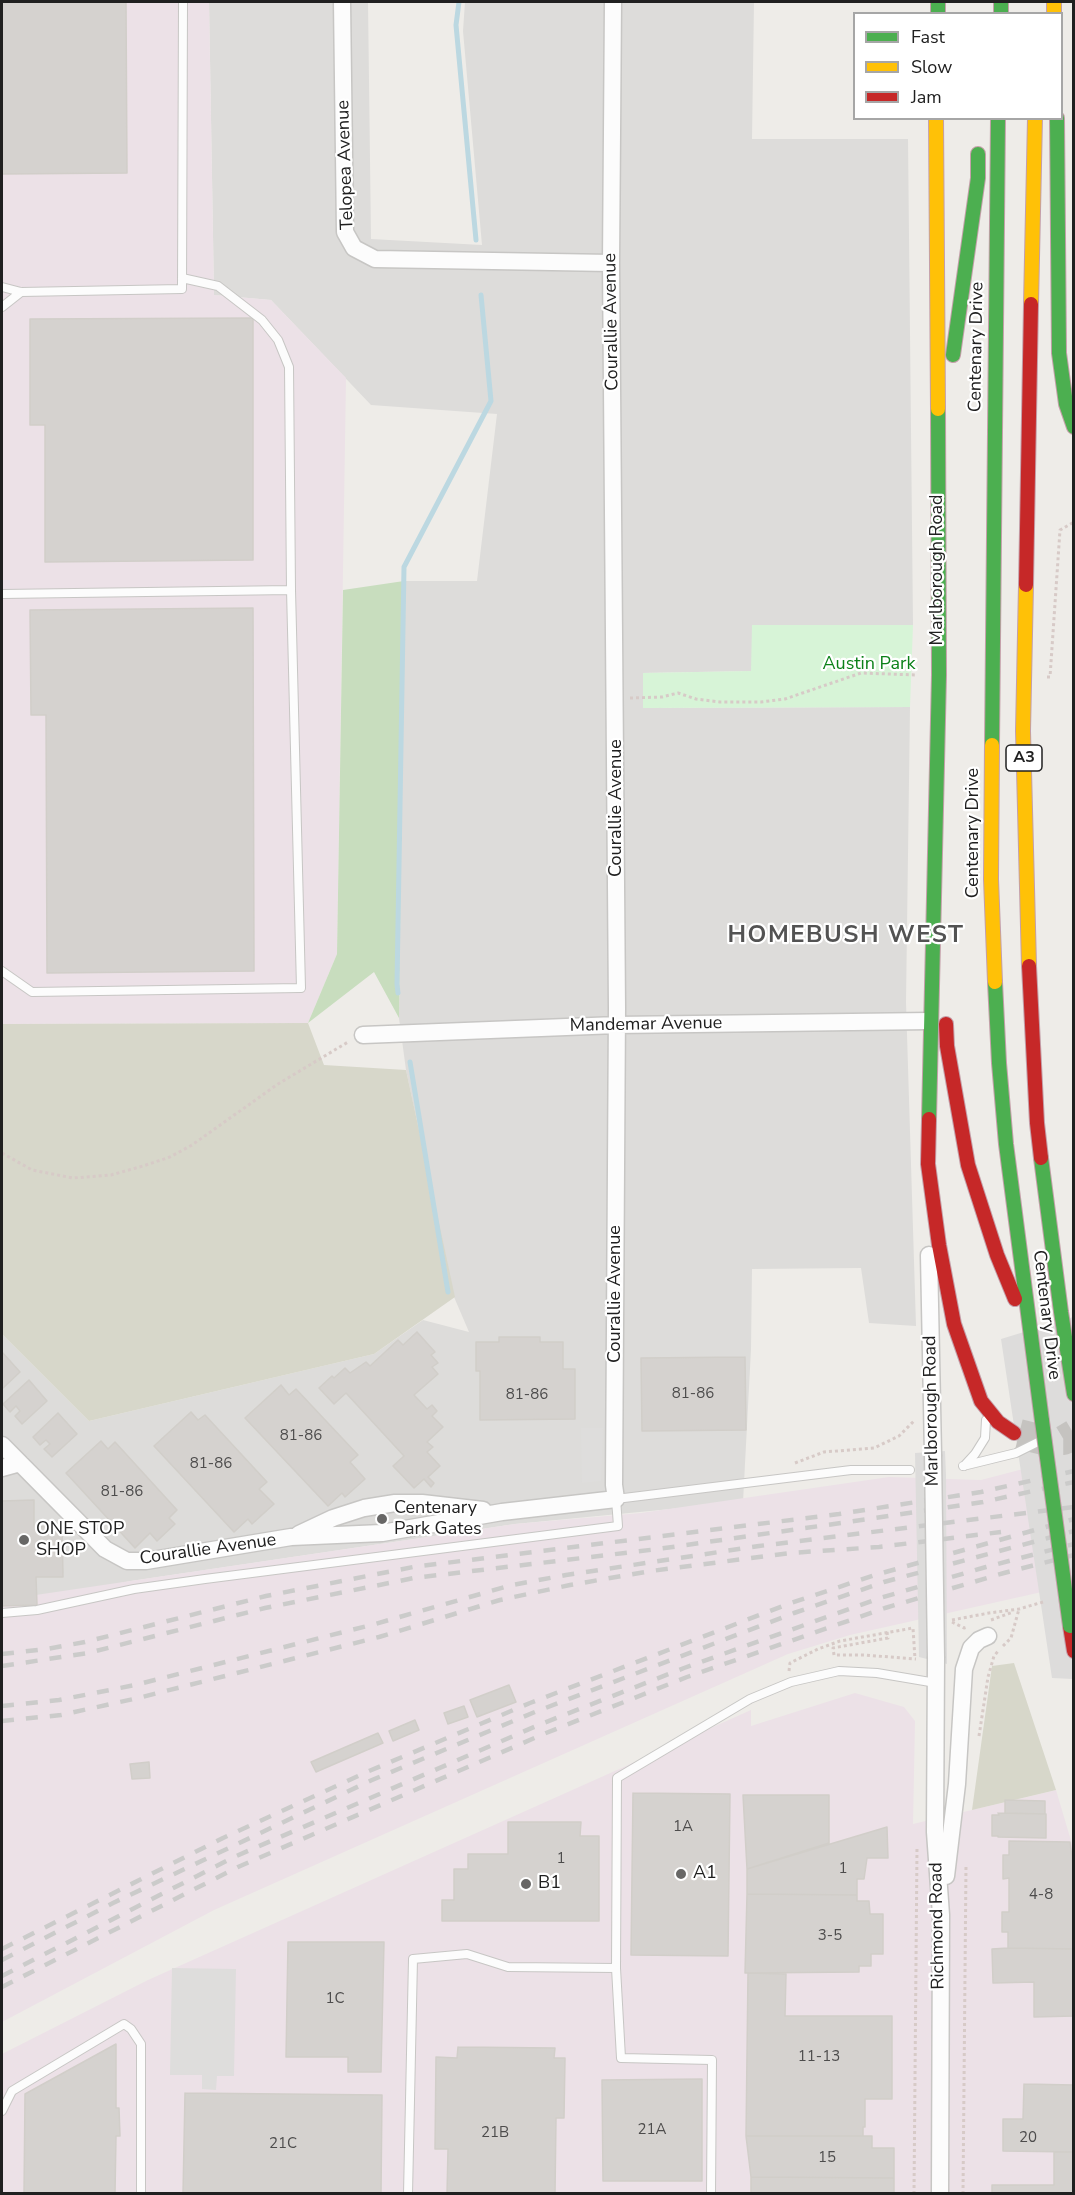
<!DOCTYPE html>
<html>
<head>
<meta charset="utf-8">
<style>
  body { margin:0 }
  #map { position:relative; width:1075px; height:2195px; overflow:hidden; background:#eeece8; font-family:"Nunito Sans",sans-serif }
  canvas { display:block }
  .frame { position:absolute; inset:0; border:3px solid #202020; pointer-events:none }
  .legend { position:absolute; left:853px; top:12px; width:210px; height:108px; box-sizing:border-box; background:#fff; border:2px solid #a6a6a6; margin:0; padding:8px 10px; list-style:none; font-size:18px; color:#202020 }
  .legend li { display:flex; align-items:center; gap:12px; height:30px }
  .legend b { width:30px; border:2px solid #a6a6a6 }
</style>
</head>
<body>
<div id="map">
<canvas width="1075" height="2195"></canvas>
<div class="frame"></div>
<ul class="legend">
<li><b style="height:8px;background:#4caf50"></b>Fast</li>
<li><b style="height:8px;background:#ffc107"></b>Slow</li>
<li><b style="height:8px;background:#c62828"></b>Jam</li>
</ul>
</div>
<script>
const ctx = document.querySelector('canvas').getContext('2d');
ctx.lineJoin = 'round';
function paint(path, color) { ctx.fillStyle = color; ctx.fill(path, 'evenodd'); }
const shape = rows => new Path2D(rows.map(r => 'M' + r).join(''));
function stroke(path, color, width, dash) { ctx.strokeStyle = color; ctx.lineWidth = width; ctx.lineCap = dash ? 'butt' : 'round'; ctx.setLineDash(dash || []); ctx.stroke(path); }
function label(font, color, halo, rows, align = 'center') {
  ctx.font = font + ' "Nunito Sans",sans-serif'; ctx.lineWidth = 4.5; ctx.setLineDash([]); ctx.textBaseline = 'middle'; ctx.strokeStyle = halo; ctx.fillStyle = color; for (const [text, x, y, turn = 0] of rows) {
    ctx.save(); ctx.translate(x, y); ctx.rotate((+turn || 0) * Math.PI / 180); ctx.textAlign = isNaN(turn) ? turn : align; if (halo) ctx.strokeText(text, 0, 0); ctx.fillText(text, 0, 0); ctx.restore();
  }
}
const residential = shape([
  [209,2,368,2,371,239,482,245,463,31,465,2,754,2,752,139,908,139,913,625,752,625,752,671,643,673,643,708,910,707,906,1002,916,1326,869,1323,861,1268,752,1269,751,1349,743,1502,515,1524,131,1581,2,1606,2,1334,89,1421,374,1354,423,1320,469,1332,454,1297,406,1070,399,1018,404,581,477,581,497,414,371,405,271,300,214,295]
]);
const industrial = shape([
  [2,2,209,2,214,295,271,300,346,378,337,954,308,1023,2,1024],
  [1073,1456,1073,1585,850,1635,788,1654,214,1910,2,2022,2,1600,515,1524,641,1513,889,1477,981,1480],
  [855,1693,904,1707,915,1721,913,1824,1056,1790,1072,1844,1074,1858,1073,2193,2,2194,2,2054,148,1980,751,1710,751,1726]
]);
const construction = shape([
  [308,1023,324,1065,406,1070,455,1297,374,1354,89,1421,2,1334,2,1024],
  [1014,1663,1056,1790,972,1810,992,1666]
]);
const forest = shape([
  [404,581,399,1018,374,972,308,1023,337,954,343,590]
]);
const park = shape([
  [752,625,913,625,910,707,643,708,643,673,751,671]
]);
const parking = shape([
  [581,1428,603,1428,601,1481,582,1483],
  [172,1968,236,1969,234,2076,217,2076,216,2090,202,2089,202,2075,170,2075]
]);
const pier = shape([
  [1073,1317,1073,1679,1052,1678,1001,1339],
  [945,1451,946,1475,947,1664,919,1657,915,1453]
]);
const stream = shape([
  [459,2,456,25,476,240],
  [398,993,397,984,404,567,491,401,481,295],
  [410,1062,448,1292]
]);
const building = shape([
  [2,2,126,2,127,173,2,174,2,2],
  [253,318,253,560,45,562,45,425,30,425,30,319,253,318],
  [253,608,254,971,47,973,46,715,31,715,30,610,253,608],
  [417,1332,435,1352,431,1355,438,1363,432,1367,438,1374,414,1395,427,1409,432,1405,437,1411,432,1416,443,1427,427,1442,433,1447,427,1452,440,1466,428,1477,434,1483,431,1487,424,1479,414,1488,393,1466,404,1456,346,1393,334,1404,319,1388,332,1376,334,1378,345,1368,350,1373,366,1362,370,1366,398,1340,403,1345,417,1332],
  [499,1337,540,1337,540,1342,563,1342,563,1369,575,1369,575,1419,480,1420,480,1371,476,1371,476,1342,499,1342,499,1337],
  [2,1352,20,1372,2,1389,2,1352],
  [745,1357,746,1430,642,1431,641,1358,745,1357],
  [29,1380,47,1401,22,1424,15,1416,20,1411,16,1406,10,1412,3,1404,29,1380],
  [281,1385,289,1395,296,1389,358,1455,350,1462,365,1479,345,1497,342,1493,328,1506,245,1418,281,1385],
  [191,1412,198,1420,205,1415,267,1482,259,1489,274,1504,252,1524,248,1519,234,1532,154,1446,191,1412],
  [58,1413,77,1434,52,1457,44,1449,50,1444,46,1440,40,1445,33,1437,58,1413],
  [101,1441,108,1449,115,1442,177,1510,169,1518,175,1524,157,1541,150,1533,135,1548,66,1473,101,1441],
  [34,1500,34,1527,62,1526,63,1577,36,1577,37,1605,2,1606,2,1501,34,1500],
  [509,1685,516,1702,477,1717,470,1700,509,1685],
  [464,1706,468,1717,448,1724,444,1713,464,1706],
  [415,1720,419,1730,393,1741,389,1731,415,1720],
  [378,1733,383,1743,316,1772,311,1762,378,1733],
  [149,1762,150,1778,132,1779,130,1764,149,1762],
  [633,1793,730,1794,728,1956,631,1955,633,1793],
  [743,1795,829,1795,829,1843,747,1869,743,1795],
  [1005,1800,1045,1801,1045,1814,1005,1813,1005,1800],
  [998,1813,1046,1814,1046,1838,998,1837,998,1836,992,1836,992,1815,999,1815,998,1813],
  [508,1822,581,1822,580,1836,599,1836,599,1921,442,1921,442,1900,454,1900,454,1869,468,1869,468,1854,508,1854,508,1822],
  [887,1827,888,1858,867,1858,864,1879,857,1879,857,1895,747,1894,747,1869,887,1827],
  [1009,1841,1070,1842,1074,1873,1074,1949,1008,1948,1008,1932,1002,1932,1002,1912,1009,1912,1009,1878,1003,1879,1003,1855,1009,1855,1009,1841],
  [747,1894,857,1895,857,1901,869,1901,870,1914,883,1914,883,1954,871,1954,871,1966,859,1966,859,1972,745,1973,747,1894],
  [288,1942,384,1942,381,2072,348,2072,348,2057,286,2057,288,1942],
  [1008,1948,1074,1949,1074,2016,1034,2017,1034,1982,993,1983,992,1949,1008,1948],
  [748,1973,786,1974,785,2016,892,2016,892,2099,865,2099,865,2127,863,2127,863,2136,746,2136,748,1973],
  [116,2044,116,2108,119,2108,120,2136,116,2136,115,2194,24,2194,25,2094,116,2044],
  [458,2047,555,2048,554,2058,565,2058,564,2118,556,2118,555,2194,447,2194,448,2149,435,2149,436,2057,457,2058,458,2047],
  [702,2079,702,2181,603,2181,602,2080,702,2079],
  [1024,2084,1074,2085,1074,2152,1003,2151,1003,2119,1023,2119,1024,2084],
  [185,2093,382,2095,381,2194,183,2194,185,2093],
  [746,2136,872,2136,872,2148,894,2148,894,2178,751,2177,746,2136],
  [1054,2152,1074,2152,1074,2194,992,2194,992,2185,1054,2185,1054,2152],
  [751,2177,894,2178,894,2194,751,2194,751,2177]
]);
const highwayTunnel = shape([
  [1019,1434,1043,1440,1064,1440,1074,1434]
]);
const path = shape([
  [1047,677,1050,677,1060,530,1074,522],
  [630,698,662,697,678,693,696,699,720,702,761,702,785,699,861,673,917,675],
  [2,1153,32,1170,73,1178,111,1175,143,1166,170,1157,192,1145,278,1084,348,1042],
  [795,1463,824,1452,874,1448,899,1436,915,1420],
  [952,1620,989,1613,1019,1609,1043,1602],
  [991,1620,1013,1612],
  [952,1622,964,1628,967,1627],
  [887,1632,888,1638,833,1648,834,1655,864,1655,916,1659],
  [1003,1646,1011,1638,1019,1609],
  [789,1671,790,1663,818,1649,840,1641,913,1628,915,1659],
  [979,1736,988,1677,994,1656,999,1650],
  [914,2194,917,1847],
  [963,2194,966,1865]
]);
const lane = shape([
  [182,278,218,286,262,320,278,340,289,367,291,590],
  [2,287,21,292,182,289,183,2],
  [2,307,21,292],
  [2,594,291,590,301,988,32,992,2,971],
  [963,1466,1016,1453,1040,1441],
  [964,1466,975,1454,985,1438,986,1420],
  [2,1613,37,1610,134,1589,205,1579,618,1526,616,1499,851,1470,910,1470],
  [616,1968,621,2058,712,2060,711,2194],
  [2,2111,12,2091,124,2024,131,2029,141,2044,141,2194],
  [408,2194,413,1959,467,1954,508,1967,616,1968,617,1778,750,1699,791,1682,839,1671,877,1673,936,1683]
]);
const street = shape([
  [342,2,345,232,354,248,375,259,611,263],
  [363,1035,617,1025,930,1021],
  [929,1255,933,1455],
  [2,1445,105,1549,127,1561,146,1561,291,1537,382,1533,502,1512,616,1499,614,1485,617,1008,611,263,613,2],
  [2,1468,20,1463],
  [299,1534,333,1518,364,1508,395,1503,422,1503,483,1510],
  [936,1658,935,1832,941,1915,940,2194],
  [946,1876,957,1784,964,1669,971,1648,979,1640,988,1636]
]);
const fast = shape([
  [938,2,938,14],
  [1001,2,1001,14],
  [1057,118,1059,353,1066,404,1074,427],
  [953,355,978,178,978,154],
  [992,745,998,118],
  [995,982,999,1063,1006,1144,1042,1421],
  [929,1119,939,675,938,409],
  [1041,1158,1061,1312,1074,1394]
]);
const slow = shape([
  [1054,2,1054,14],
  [936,118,938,409],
  [1031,304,1035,118],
  [1026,585,1023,731,1029,966],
  [992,745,991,879,995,982]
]);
const jam = shape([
  [1026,585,1031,304],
  [1029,966,1037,1123,1041,1158],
  [946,1024,947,1046,968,1165,997,1255,1015,1299],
  [929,1119,928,1164,939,1245,954,1324,981,1401,998,1422,1014,1433],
  [1070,1626,1074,1651]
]);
const rail = shape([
  [2,1654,47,1649,85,1642,266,1596,413,1567,839,1514,981,1492,1074,1471],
  [2,1666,88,1653,265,1608,414,1578,658,1549,848,1522,983,1502,1074,1482],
  [2,1706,59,1700,135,1685,375,1624,512,1585,566,1575,759,1546,1074,1507],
  [2,1721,61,1715,138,1698,379,1637,500,1600,570,1585,651,1571,790,1553,879,1547,1001,1532],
  [2,1949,223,1838,369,1771,530,1703,788,1604,875,1575,1074,1519],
  [2,1960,113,1903,372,1780,535,1712,794,1613,884,1582,1074,1531],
  [2,1976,234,1857,541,1724,684,1668,880,1598,986,1567,1074,1544],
  [2,1987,238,1867,546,1733,687,1677,885,1608,1004,1573,1074,1555]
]);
const streetBridge = shape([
  [933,1455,936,1658]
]);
const fastBridge = shape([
  [1042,1421,1070,1626]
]);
const markers = [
  [382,1519,6,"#686766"],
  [24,1540,6,"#686766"],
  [681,1874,6,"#686766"],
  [526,1884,6,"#686766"]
];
const numberNames = [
  ["81-86",693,1394],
  ["81-86",527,1395],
  ["81-86",301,1436],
  ["81-86",211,1464],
  ["81-86",122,1492],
  ["1A",683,1827],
  ["1",561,1859],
  ["1",843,1869],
  ["4-8",1041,1895],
  ["3-5",830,1936],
  ["1C",335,1999],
  ["11-13",819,2057],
  ["21A",652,2130],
  ["21B",495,2133],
  ["20",1028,2138],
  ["21C",283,2144],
  ["15",827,2158]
];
const shields = [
  [1024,758,36]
];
const shieldNames = [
  ["A3",1024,758]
];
const streetNames = [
  ["Telopea Avenue",346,165,-92],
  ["Courallie Avenue",612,322,-91],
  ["Centenary Drive",977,347,-89],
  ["Marlborough Road",938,570,-90],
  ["Courallie Avenue",617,808,-90],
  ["Centenary Drive",974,833,-90],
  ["Mandemar Avenue",646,1025,-1],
  ["Courallie Avenue",616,1294,-90],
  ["Centenary Drive",1046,1315,83],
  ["Marlborough Road",932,1411,-91],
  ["Courallie Avenue",208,1550,-8],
  ["Richmond Road",938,1926,-91]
];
const parkNames = [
  ["Austin Park",869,665]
];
const poiNames = [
  ["Centenary",394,1509],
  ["Park Gates",394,1530],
  ["ONE STOP",36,1530],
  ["SHOP",36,1551],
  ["A1",693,1874],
  ["B1",538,1884]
];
const districtNames = [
  ["HOMEBUSH WEST",846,936]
];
paint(residential, '#dddcda');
paint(industrial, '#ece1e7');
paint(construction, '#d7d7ca');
paint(forest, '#c8ddbe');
paint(park, '#d7f4d7');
paint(parking, '#dedddc');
paint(pier, '#dddcdb');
stroke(stream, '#bcd8e1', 5);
paint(building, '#d5d2cf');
stroke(building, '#d1cec9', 1.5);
stroke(highwayTunnel, '#c5c3c0', 30, [30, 15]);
stroke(lane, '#c7c6c4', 10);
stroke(street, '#c7c6c4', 19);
stroke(fast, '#c49fa9', 16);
stroke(slow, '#c49fa9', 16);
stroke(jam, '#c49fa9', 16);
stroke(path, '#d7cac7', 3, [3, 3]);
stroke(lane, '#fcfcfc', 8);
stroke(street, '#fcfcfc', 16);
stroke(fast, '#4caf50', 14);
stroke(slow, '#ffc107', 14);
stroke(jam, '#c62828', 14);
stroke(rail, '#cbcbca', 4.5, [12, 12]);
stroke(streetBridge, '#c7c6c4', 19, []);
stroke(fastBridge, '#c49fa9', 16, []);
stroke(streetBridge, '#fcfcfc', 16);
stroke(fastBridge, '#4caf50', 14);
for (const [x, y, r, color] of markers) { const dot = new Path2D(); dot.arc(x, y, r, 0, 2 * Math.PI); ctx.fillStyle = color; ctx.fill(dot); stroke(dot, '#fff', 2); }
label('15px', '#4d4c4c', null, numberNames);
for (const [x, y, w] of shields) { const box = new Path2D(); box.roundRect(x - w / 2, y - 13, w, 26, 4.5); ctx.fillStyle = '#fff'; ctx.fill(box); stroke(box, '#202020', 1.5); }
label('bold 16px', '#202020', null, shieldNames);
label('18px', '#202020', '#fff', streetNames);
label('18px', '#0b8118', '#fff', parkNames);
label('18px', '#202020', '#fff', poiNames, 'left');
ctx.letterSpacing = '1.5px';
label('bold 24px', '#535353', '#fff', districtNames);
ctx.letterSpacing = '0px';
</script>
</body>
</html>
